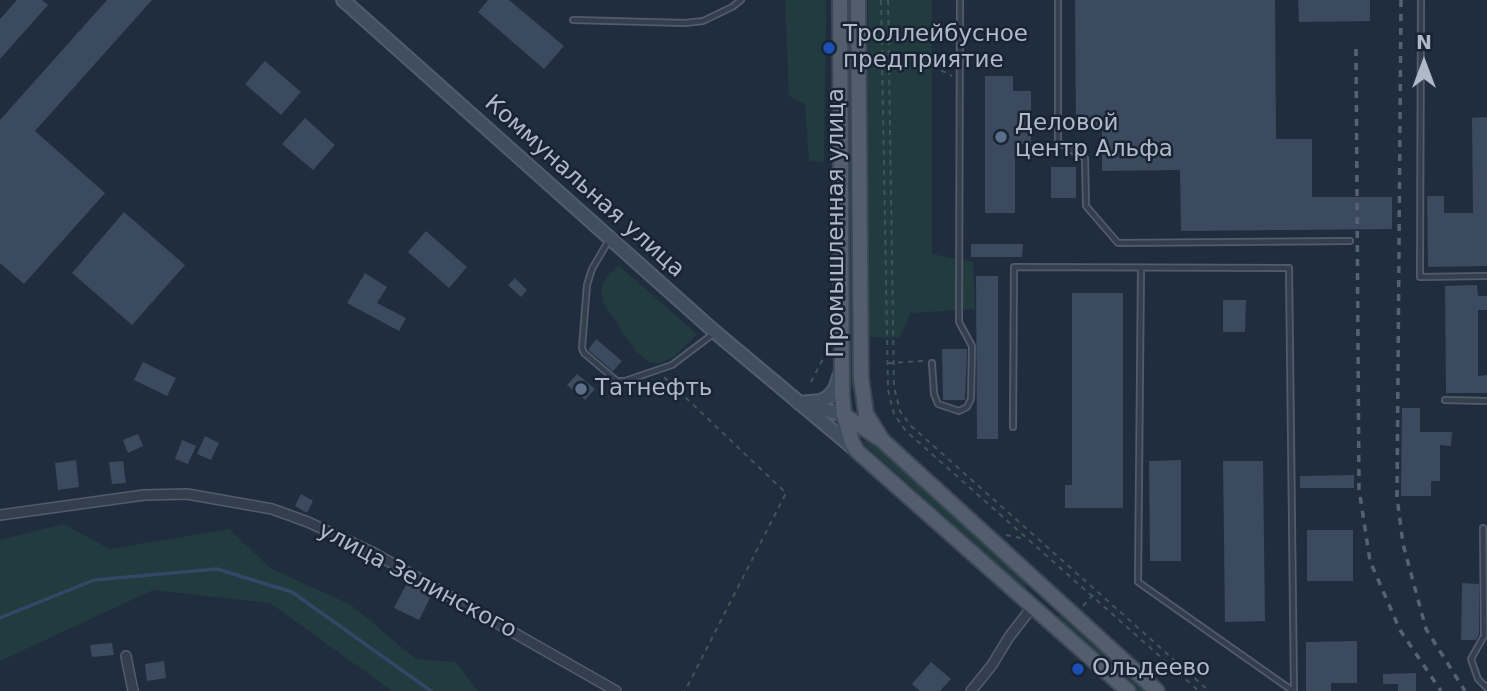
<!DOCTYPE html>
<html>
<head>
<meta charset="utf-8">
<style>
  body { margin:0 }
  #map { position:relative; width:1487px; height:691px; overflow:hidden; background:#202d3e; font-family:"DejaVu Sans",sans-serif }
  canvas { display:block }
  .north { position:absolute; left:1389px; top:28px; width:70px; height:70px; -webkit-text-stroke:5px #192432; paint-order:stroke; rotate:0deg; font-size:19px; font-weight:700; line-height:28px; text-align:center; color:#afb9c9 }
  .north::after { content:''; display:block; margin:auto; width:24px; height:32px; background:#afb9c9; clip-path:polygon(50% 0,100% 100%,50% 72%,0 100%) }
</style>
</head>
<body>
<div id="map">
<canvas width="1487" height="691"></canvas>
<div class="north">N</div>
</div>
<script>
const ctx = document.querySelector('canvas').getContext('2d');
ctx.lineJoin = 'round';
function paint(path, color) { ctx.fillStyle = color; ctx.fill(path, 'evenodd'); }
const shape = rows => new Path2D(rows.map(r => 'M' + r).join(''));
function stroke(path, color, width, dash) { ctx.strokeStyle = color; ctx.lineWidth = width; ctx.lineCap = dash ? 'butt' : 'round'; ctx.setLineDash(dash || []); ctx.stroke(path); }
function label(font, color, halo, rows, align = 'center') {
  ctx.font = font + ' "DejaVu Sans",sans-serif'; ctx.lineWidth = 5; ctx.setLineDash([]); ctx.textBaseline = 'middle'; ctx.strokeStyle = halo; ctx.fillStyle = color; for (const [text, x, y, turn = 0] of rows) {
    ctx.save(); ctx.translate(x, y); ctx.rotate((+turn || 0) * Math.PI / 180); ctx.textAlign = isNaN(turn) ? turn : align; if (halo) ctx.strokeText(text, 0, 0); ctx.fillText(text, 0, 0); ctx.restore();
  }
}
const green = shape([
  [785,0,826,0,824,162,809,161,805,104,789,96],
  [846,0,852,0,855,377,853,387,850,391],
  [868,0,932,0,932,254,973,262,975,309,910,313,900,338,868,337],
  [618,265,697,334,675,356,661,363,649,362,635,351,604,304,601,290,605,279],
  [868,439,1030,583,1025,588,863,443],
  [64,524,110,549,229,529,270,568,351,605,416,659,456,662,478,691,392,691,270,603,153,590,0,661,0,540],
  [1060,615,1146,691,1137,691,1056,619]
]);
const stream = shape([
  [0,618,94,580,217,569,292,592,431,691]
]);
const building = shape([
  [17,0,42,0,48,5,0,59,0,19],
  [107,0,152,0,35,131,105,193,24,284,0,263,0,120],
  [488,0,509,0,564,46,544,69,478,12],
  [1075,0,1275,0,1276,139,1312,139,1312,197,1392,197,1392,229,1181,231,1180,170,1102,171,1102,130,1076,130],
  [1298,0,1370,0,1370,21,1299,22],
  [265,61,301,92,281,115,245,84],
  [985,76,1013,76,1013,91,1031,91,1031,144,1015,144,1015,213,985,213],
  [1487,117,1487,266,1428,267,1427,196,1444,196,1444,213,1473,213,1472,118],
  [305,118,335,145,313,170,282,144],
  [1051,167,1076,167,1076,198,1051,198],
  [124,212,185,265,132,325,72,273],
  [426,231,467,267,449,288,408,252],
  [971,244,1023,244,1022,257,971,257],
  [365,273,387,287,377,303,406,318,399,331,347,303],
  [976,276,998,276,998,439,977,439],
  [515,278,527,290,521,297,508,285],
  [1477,285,1478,296,1487,296,1487,310,1478,310,1478,376,1487,375,1487,393,1446,393,1445,286],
  [1072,293,1123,293,1123,508,1065,508,1065,485,1072,485],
  [1223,300,1246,300,1245,332,1223,332],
  [596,339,622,361,613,371,588,350],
  [942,349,967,349,965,400,943,400],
  [143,362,176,378,167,396,134,380],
  [577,374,595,389,585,400,567,385],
  [1402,408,1420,408,1420,432,1452,432,1451,446,1440,445,1440,481,1431,481,1431,496,1401,496],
  [138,434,143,446,128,453,123,440],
  [205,436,219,443,211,460,197,454],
  [182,440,196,446,188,464,175,459],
  [76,460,79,487,58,490,55,463],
  [1181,460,1181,561,1150,561,1149,461],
  [123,461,126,483,112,484,109,462],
  [1223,461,1263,461,1265,621,1225,622],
  [1354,475,1354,488,1300,488,1300,476],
  [301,494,313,501,307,513,295,506],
  [1307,530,1353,530,1353,581,1307,581],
  [408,581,432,594,419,620,394,608],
  [1462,583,1479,584,1479,635,1476,640,1461,640],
  [1357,641,1357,683,1331,683,1331,691,1306,691,1306,642],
  [112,643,114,655,92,657,90,645],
  [164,661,166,678,147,681,145,664],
  [931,662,951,679,940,691,920,691,912,684],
  [1416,673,1416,691,1398,691,1398,684,1383,684,1383,674]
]);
const path = shape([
  [881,0,888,390,894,414,906,431,1199,691],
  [888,0,894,387,900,411,910,425,1209,691],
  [883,63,927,63,952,76],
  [888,363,924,361],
  [664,377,786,493,685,691],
  [811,382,829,347],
  [1006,535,1025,539],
  [1083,606,1096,592]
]);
const service = shape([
  [1058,0,1058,142,1085,158,1086,206,1118,243,1350,241],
  [1421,0,1420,277,1487,276],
  [573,20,685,23,703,21,732,7,741,0],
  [609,240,592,269,587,285,582,348,584,353,617,381,625,381,672,365,713,334],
  [1141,268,1138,582,1293,691],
  [932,363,934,394,938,404,959,411,967,407,971,399,972,346,959,322,960,0],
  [1445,400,1487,401],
  [1013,427,1014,267,1289,268,1294,691],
  [1483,528,1484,636,1471,659,1478,679,1487,688]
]);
const minor = shape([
  [0,515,144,495,187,494,272,509,308,522,374,553,616,691],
  [126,656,133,691],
  [971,691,992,665,1009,637,1033,606]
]);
const secondary = shape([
  [343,0,715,332,857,451],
  [799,403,821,401,828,397,835,389,840,374],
  [806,405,844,415]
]);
const primary = shape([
  [840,0,842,395,844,415,852,442,857,451,1128,691],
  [858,0,861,378,866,414,883,441],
  [844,415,883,441,1157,691]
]);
const rail = shape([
  [1401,0,1397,497,1403,544,1426,629,1465,691],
  [1356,49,1359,489,1370,561,1400,630,1441,691]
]);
const markers = [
  [829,48,7,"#1a4fb4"],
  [1001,137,7,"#5c6f8a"],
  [581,389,7,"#5c6f8a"],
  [1078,669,7,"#1a4fb4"]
];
const poiNames = [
  ["Троллейбусное",843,35],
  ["предприятие",843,61],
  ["Деловой",1015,124],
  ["центр Альфа",1015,150],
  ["Татнефть",595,389],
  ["Ольдеево",1092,669]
];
const streetNames = [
  ["Коммунальная улица",584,187,42],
  ["Промышленная улица",837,223,-90],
  ["улица Зелинского",417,581,28]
];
paint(green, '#223b3f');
stroke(stream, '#314867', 3.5);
paint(building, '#3b4a5e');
stroke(service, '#525c6b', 8);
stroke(minor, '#525c6b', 12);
stroke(secondary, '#525c6b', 16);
stroke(primary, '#3d4856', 18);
stroke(path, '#3d5759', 2, [5, 5]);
stroke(service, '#343f4d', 4.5);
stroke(minor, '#343f4d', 9);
stroke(secondary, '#414d61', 12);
stroke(primary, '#525e6e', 14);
stroke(rail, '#556275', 3.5, [7, 7]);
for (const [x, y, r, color] of markers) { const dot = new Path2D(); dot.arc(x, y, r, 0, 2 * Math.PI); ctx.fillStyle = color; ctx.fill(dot); stroke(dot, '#192432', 2.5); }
label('23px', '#afb9c9', '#192432', poiNames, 'left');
label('23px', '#afb9c9', '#192432', streetNames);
</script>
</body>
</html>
